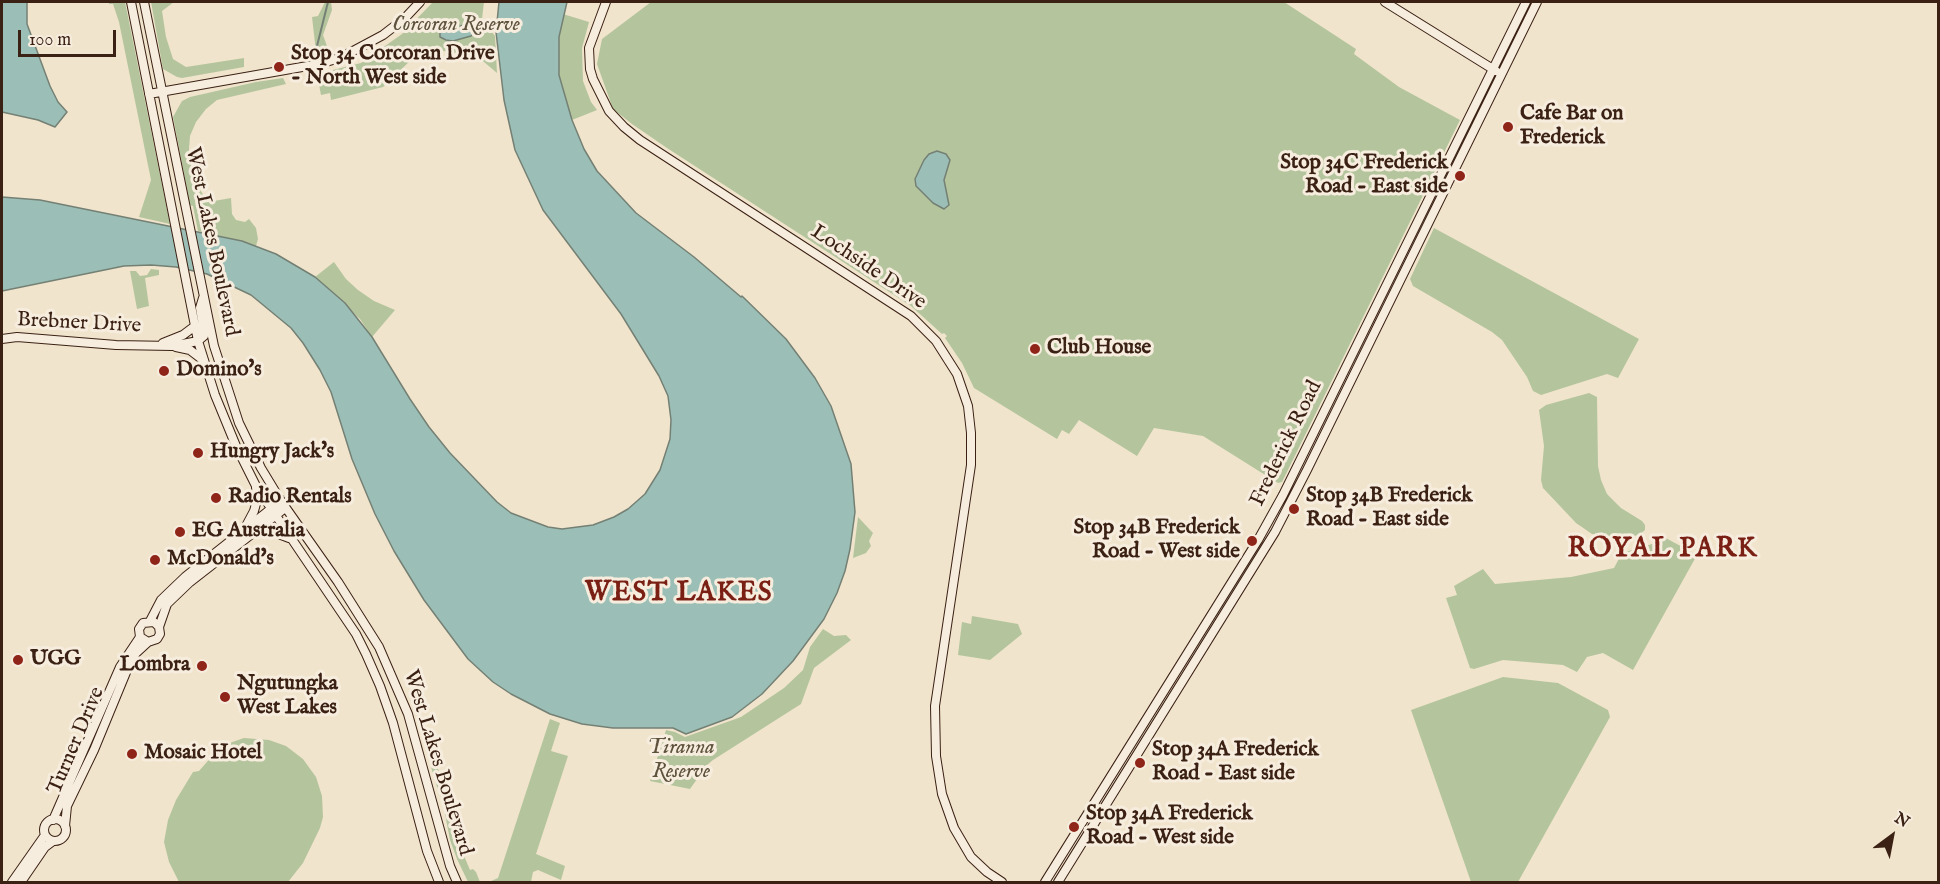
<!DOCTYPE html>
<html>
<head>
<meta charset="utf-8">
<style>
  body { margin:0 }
  #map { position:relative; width:1940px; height:884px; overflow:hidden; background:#f1e4cc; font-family:"IM FELL English",serif }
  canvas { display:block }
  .frame { position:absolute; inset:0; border:3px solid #3b2114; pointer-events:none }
  .north { position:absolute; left:1862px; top:806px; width:60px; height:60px; -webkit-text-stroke:4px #f6edde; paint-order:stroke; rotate:32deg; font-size:16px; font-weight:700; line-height:24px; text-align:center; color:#3b2114 }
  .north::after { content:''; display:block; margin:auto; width:21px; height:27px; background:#3b2114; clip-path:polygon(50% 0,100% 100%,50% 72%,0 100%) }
  .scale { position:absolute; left:18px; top:30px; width:98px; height:27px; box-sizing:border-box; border:3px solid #3b2114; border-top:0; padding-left:8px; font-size:18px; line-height:21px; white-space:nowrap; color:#3b2114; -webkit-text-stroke:4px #f6edde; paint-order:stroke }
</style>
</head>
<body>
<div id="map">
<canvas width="1940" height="884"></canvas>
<div class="frame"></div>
<div class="north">N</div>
<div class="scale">100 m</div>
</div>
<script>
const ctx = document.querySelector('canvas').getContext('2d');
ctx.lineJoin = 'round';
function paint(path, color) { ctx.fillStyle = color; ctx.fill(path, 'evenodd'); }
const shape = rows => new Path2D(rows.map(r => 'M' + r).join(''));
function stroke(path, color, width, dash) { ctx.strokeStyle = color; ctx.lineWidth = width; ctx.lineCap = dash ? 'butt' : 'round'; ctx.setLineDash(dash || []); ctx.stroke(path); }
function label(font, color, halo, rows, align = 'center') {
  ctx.font = font + ' "IM FELL English",serif'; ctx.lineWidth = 6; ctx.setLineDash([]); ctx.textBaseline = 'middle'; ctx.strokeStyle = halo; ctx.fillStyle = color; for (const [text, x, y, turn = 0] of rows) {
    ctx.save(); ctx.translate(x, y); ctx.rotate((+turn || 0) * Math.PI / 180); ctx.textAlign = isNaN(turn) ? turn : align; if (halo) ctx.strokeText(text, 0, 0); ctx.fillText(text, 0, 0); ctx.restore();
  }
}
const green = shape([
  [109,2,125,2,170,224,139,217,151,180,119,22,113,4,109,4],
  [151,2,174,2,162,11,166,37,173,59,186,67,244,58,244,67,182,78,177,77,163,69],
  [325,2,331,2,332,10,323,35,328,49,316,52,312,17,318,16],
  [433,2,484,2,482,19,495,36,497,73,477,56,444,51,426,53,412,59,383,87,331,100,330,93,321,95,317,74,361,63,402,34],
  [651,2,1284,2,1356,49,1354,54,1399,87,1460,120,1282,482,1278,483,1203,436,1154,428,1137,456,1079,420,1069,434,1062,430,1057,439,974,388,962,363,945,338,947,336,944,333,942,334,911,306,667,148,632,124,613,109,597,64,602,39],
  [563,14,589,22,582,48,583,81,591,102,597,110,572,120,559,75,559,37],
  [283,78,286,84,217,100,206,109,196,122,190,136,189,149,193,179,208,202,231,198,232,214,236,220,245,222,249,219,256,228,258,239,256,246,198,231,193,206,190,205,173,117,182,101,190,97,256,82],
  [1434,228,1639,339,1618,378,1607,374,1541,395,1533,391,1527,377,1502,340,1492,332,1413,286,1410,279],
  [334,262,346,279,358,290,374,301,395,310,372,337,360,319,315,277],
  [151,269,159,270,159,275,145,278,149,306,137,309,130,271,136,271,140,276,147,275],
  [1589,393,1597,397,1598,466,1601,480,1607,494,1621,508,1642,521,1645,525,1645,530,1639,535,1620,539,1607,538,1592,534,1576,523,1543,488,1541,480,1544,446,1539,410,1546,405],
  [858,517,873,533,869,541,871,546,866,553,853,558],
  [1664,537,1697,555,1633,670,1603,653,1587,657,1577,672,1563,665,1503,660,1474,669,1470,668,1446,598,1457,595,1454,586,1483,569,1495,584,1571,577,1614,568,1622,553,1652,544],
  [972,616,1018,624,1022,634,990,660,958,655,962,622,971,624],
  [823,629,834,636,846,635,851,640,814,668,801,704,713,760,707,765,690,789,650,781,666,730,675,732,685,737,741,717,784,688,803,670,810,647],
  [1503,677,1558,683,1608,710,1610,717,1518,882,1471,882,1411,710],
  [550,719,560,723,551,751,568,756,536,854,565,866,561,880,538,870,533,872,531,882,489,882,498,878],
  [244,738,269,740,286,746,303,759,316,777,322,796,323,817,320,828,303,863,288,882,179,882,169,862,164,842,168,820,176,800,193,772,199,771,221,746],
  [437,767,450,795,462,851,470,870,473,869,476,872,480,882,468,882,457,859,450,840,441,793,439,793,431,767]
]);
const water = shape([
  [2,2,27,2,27,24,50,86,58,102,67,112,55,127,38,120,2,112,2,2],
  [499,2,567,2,559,37,559,75,572,120,584,149,597,171,636,213,694,257,741,297,742,296,786,339,815,378,831,406,851,464,855,512,850,549,845,571,837,593,824,619,793,661,762,694,732,717,686,734,673,728,613,728,582,724,550,714,511,694,493,682,468,659,424,600,394,551,375,514,352,459,331,392,320,370,303,343,291,328,251,295,207,274,176,267,151,265,124,266,2,291,2,197,40,200,242,241,276,254,315,277,345,303,372,337,410,399,429,427,450,453,497,502,511,513,548,527,562,529,593,525,614,517,628,509,645,494,660,470,670,439,671,420,668,396,659,376,621,314,543,210,515,150,504,100,496,32,499,2],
  [469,22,475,25,476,31,471,36,453,41,446,40,440,37,440,31,444,27,449,24,459,27,469,22],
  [937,151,946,154,950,160,944,180,949,205,944,209,933,203,916,186,915,179,924,160,929,154,937,151]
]);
const stream = shape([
  [316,50,328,2]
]);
const secondary = shape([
  [131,2,198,341,215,395,236,446,256,486,356,634,366,654,380,686,393,723,427,851,439,882],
  [144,2,214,346,239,423,261,468,281,501,338,582,379,647,408,714,450,866,457,882],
  [606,2,589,48,590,69,593,79,609,111,624,127,640,140,911,316,936,341,957,374,968,406,971,433,971,465,935,706,936,756,942,794,954,828,971,857,987,872,1002,882],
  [1385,2,1496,71],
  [149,94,319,64,340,58,383,35,405,18,420,2],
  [2,339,17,337,116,345,172,346,198,341],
  [198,341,204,336,204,331,200,308,203,298],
  [163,343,183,335,195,326],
  [176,347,190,350,203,360],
  [246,526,254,511,257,500,256,487],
  [255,530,268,530,289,538],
  [150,621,161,600,185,577,281,501],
  [159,627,154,622,143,623,139,629,140,637,148,642,157,639,160,634,159,627,167,604,190,582,285,508],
  '44 830a11 11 0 1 1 22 0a11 11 0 1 1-22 0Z',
  [53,820,120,667,140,637],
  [65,826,67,806,94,750,127,670,136,653,148,642],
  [12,882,45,835],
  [21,882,45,847,53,841],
  [1045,882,1258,540,1283,495,1526,2],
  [1058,882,1275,532,1307,470,1537,2]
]);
const markers = [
  [279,67,6,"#8f2418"],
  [1508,127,6,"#8f2418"],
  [1460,176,6,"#8f2418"],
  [1035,349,6,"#8f2418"],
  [164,371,6,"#8f2418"],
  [198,453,6,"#8f2418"],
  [216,498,6,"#8f2418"],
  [1294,509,6,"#8f2418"],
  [180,532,6,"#8f2418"],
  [1252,541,6,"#8f2418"],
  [155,560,6,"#8f2418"],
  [18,660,6,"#8f2418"],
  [202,666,6,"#8f2418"],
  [225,697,6,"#8f2418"],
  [132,754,6,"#8f2418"],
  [1140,763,6,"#8f2418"],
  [1074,827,6,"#8f2418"]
];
const parkNames = [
  ["Corcoran Reserve",456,26],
  ["Tiranna",681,749],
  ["Reserve",681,773]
];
const poiNames = [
  ["Stop 34 Corcoran Drive",291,55],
  ["- North West side",291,79],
  ["Cafe Bar on",1520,115],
  ["Frederick",1520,139],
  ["Stop 34C Frederick",1448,164,"right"],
  ["Road - East side",1448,188,"right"],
  ["Club House",1047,349],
  ["Domino's",176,371],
  ["Hungry Jack's",210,453],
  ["Stop 34B Frederick",1306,497],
  ["Road - East side",1306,521],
  ["Radio Rentals",228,498],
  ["Stop 34B Frederick",1240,529,"right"],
  ["Road - West side",1240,553,"right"],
  ["EG Australia",192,532],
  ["McDonald's",167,560],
  ["UGG",30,660],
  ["Lombra",190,666,"right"],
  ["Ngutungka",237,685],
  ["West Lakes",237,709],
  ["Stop 34A Frederick",1152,751],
  ["Road - East side",1152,775],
  ["Mosaic Hotel",144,754],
  ["Stop 34A Frederick",1086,815],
  ["Road - West side",1086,839]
];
const streetNames = [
  ["West Lakes Boulevard",211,242,78],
  ["Lochside Drive",868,268,34],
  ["Brebner Drive",79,324,3],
  ["Frederick Road",1287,444,-64],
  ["Turner Drive",77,741,-67],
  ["West Lakes Boulevard",437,763,73]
];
const districtNames = [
  ["ROYAL PARK",1663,550],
  ["WEST LAKES",679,594]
];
paint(green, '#b4c59d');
paint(water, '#9bbfb6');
stroke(water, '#758075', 1.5);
stroke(stream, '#758075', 2);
stroke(secondary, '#3b2114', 10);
stroke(secondary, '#f6edde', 8);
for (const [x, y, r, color] of markers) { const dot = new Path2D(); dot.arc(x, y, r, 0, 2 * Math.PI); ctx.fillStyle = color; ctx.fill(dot); stroke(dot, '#f6edde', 2); }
label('italic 21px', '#5f523d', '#f6edde', parkNames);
label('bold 21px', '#3b2114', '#f6edde', poiNames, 'left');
label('21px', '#3b2114', '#f6edde', streetNames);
ctx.letterSpacing = '1.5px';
label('bold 27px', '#7a1f14', '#f6edde', districtNames);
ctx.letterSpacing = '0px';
</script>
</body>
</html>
